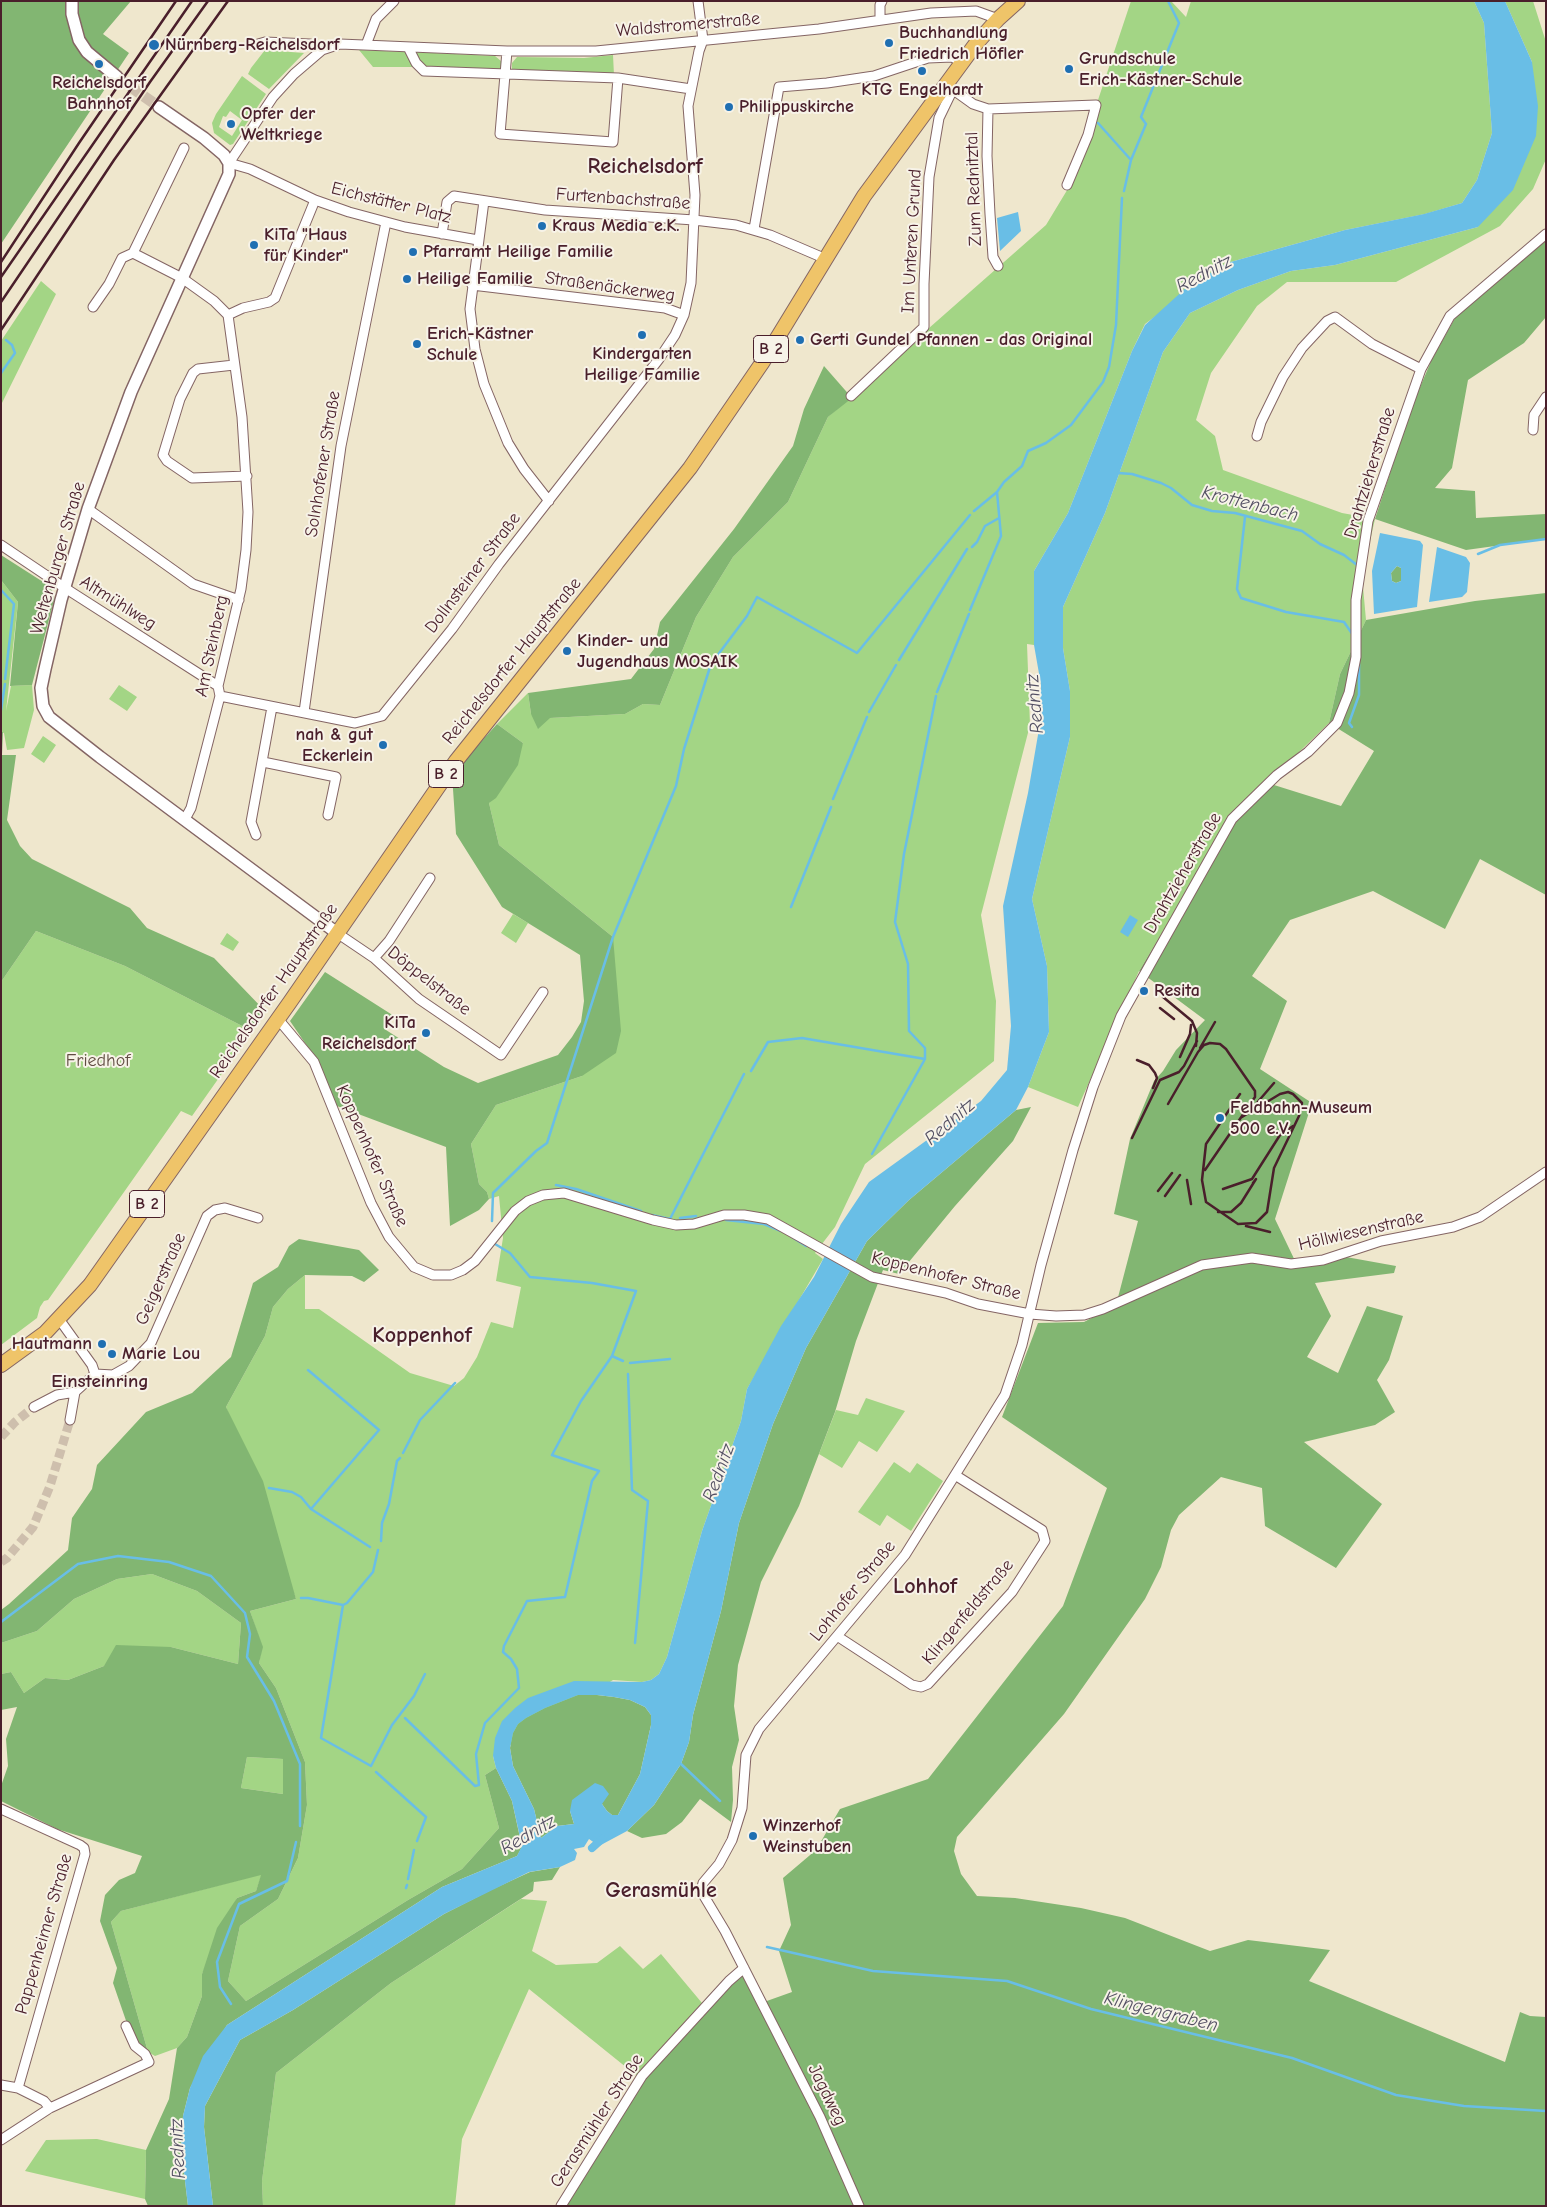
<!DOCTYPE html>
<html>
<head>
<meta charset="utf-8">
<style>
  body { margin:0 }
  #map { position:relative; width:1547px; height:2207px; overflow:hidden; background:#efe7cd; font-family:"Comic Neue",sans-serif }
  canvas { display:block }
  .frame { position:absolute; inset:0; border:2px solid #4a1f2b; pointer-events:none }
</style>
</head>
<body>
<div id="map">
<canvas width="1547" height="2207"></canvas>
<div class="frame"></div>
</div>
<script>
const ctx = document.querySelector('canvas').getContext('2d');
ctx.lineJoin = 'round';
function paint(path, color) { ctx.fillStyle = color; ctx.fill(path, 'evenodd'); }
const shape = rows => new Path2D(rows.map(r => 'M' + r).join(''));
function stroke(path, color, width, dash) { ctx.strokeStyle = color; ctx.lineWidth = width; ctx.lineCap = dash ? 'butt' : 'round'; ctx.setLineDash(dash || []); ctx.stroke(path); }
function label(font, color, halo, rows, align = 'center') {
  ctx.font = font + ' "Comic Neue",sans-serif'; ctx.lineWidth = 4; ctx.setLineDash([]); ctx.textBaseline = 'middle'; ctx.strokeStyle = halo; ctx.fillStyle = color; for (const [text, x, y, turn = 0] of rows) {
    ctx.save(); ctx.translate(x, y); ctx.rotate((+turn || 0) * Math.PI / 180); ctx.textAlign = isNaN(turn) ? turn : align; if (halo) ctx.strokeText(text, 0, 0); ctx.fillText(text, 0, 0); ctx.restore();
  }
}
const green = shape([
  [1131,1,1171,1,1186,17,1191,1,1474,1,1484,23,1492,133,1477,180,1462,203,1425,214,1345,230,1227,263,1145,324,1132,351,1068,513,1034,571,1034,645,1027,644,1030,725,981,915,996,1001,994,1061,865,1164,835,1227,815,1253,823,1259,747,1389,741,1421,702,1531,667,1657,659,1674,651,1680,642,1682,613,1680,493,1756,496,1768,485,1775,499,1828,462,1869,408,1900,246,2001,228,1981,240,1926,278,1899,298,1858,307,1805,305,1762,276,1688,259,1663,262,1647,250,1611,296,1599,226,1407,265,1336,273,1307,288,1289,305,1275,305,1309,319,1309,410,1373,454,1386,464,1378,477,1357,491,1322,513,1328,521,1287,496,1281,503,1238,499,1196,489,1199,487,1192,479,1184,471,1144,496,1105,582,1076,613,937,499,845,489,803,523,743,497,724,528,693,531,714,550,718,625,714,643,704,660,705,696,617,733,557,788,502,828,417,1046,225,1069,187],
  [1505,1,1533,1,1546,42,1546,159,1533,189,1500,226,1396,282,1287,282,1257,306,1211,373,1196,420,1215,436,1223,470,1342,513,1375,519,1362,576,1366,620,1340,674,1329,723,1231,818,1139,971,1078,1107,1028,1087,1049,1032,1047,966,1032,899,1070,737,1070,691,1063,648,1063,607,1105,513,1163,352,1190,313,1238,290,1291,271,1335,265,1478,227,1532,62],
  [265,50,304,53,269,89,248,74,251,68],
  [359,50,405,52,409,54,415,67,373,67],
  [414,52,495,56,501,61,501,71,433,69,422,66],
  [613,55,614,75,512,72,512,63,517,57,584,58],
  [242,76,266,94,233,144,230,145,214,133,212,123,216,114],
  [230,111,242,120,232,136,219,127,223,116,226,117],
  [41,281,56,294,1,405,1,341],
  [1,580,18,602,6,711,11,686,32,685,34,710,24,748,7,750,4,733,1,732],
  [119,685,137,697,127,711,109,699],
  [43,736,56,745,44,763,31,754],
  [513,914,528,923,516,943,501,933],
  [36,931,125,966,252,1031,192,1116,181,1111,48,1300,44,1301,40,1307,37,1318,1,1345,1,982],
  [227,933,239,942,233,951,220,944],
  [866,1398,905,1411,877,1452,859,1441,842,1468,819,1454,836,1410,858,1415],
  [894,1462,910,1473,917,1463,943,1481,911,1531,887,1515,880,1526,858,1512],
  [152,1574,197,1591,241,1623,238,1664,171,1647,104,1666,68,1680,45,1678,24,1693,11,1672,1,1674,1,1643,37,1631,74,1599,117,1579],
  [247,1757,283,1759,283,1794,241,1788],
  [262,1874,256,1891,237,1898,202,1974,202,1996,187,2037,177,2048,155,2056,148,2052,111,1922,121,1911],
  [521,1899,547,1901,532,1951,556,1965,597,1963,620,1946,643,1969,661,1954,702,2003,637,2076,529,1989,462,2139,455,2206,263,2206,262,2181,276,2073,391,1983],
  [97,2139,146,2150,145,2199,25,2171,46,2140]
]);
const forest = shape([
  [1,1,131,1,103,34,129,53,1,244],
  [1546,239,1546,317,1524,343,1468,380,1452,468,1435,488,1475,491,1476,518,1546,514,1546,539,1466,550,1375,519,1412,406,1432,359,1455,318],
  [824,366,852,398,828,417,788,502,733,557,696,617,660,705,643,704,625,714,550,718,538,729,531,714,528,693,631,679,654,649,660,622,734,529,793,446,804,409],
  [1,555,51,587,54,600,32,685,10,686,18,602,1,580],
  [1397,566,1401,568,1401,581,1396,583,1392,581,1391,573],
  [1546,593,1546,895,1480,859,1445,929,1373,891,1290,920,1252,976,1287,1001,1260,1069,1312,1103,1275,1219,1298,1267,1346,1257,1396,1266,1394,1273,1315,1283,1331,1316,1307,1357,1338,1373,1367,1306,1403,1316,1389,1360,1377,1380,1395,1412,1375,1425,1304,1442,1382,1504,1336,1568,1265,1526,1262,1488,1221,1477,1179,1515,1171,1530,1161,1567,1145,1599,1064,1714,957,1837,954,1851,961,1874,977,1896,1015,1898,1081,1908,1125,1918,1210,1951,1248,1940,1330,1950,1309,1981,1505,2062,1520,2012,1530,2016,1546,2017,1546,2206,563,2206,637,2076,702,2003,744,1970,764,2002,792,1992,779,1951,791,1925,783,1878,816,1850,840,1809,928,1779,1063,1606,1107,1488,1002,1417,1038,1323,1084,1322,1116,1305,1138,1221,1114,1214,1130,1139,1154,1081,1163,1071,1176,1050,1205,1020,1139,971,1231,818,1274,785,1341,806,1374,751,1329,723,1340,674,1366,620,1475,601],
  [497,724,523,743,518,765,496,798,489,803,499,845,613,937,621,1031,616,1053,582,1076,496,1105,471,1144,479,1184,487,1192,489,1199,479,1210,450,1226,446,1147,337,1106,318,1062,290,1021,325,972,394,1016,386,1030,444,1067,478,1083,558,1055,572,1037,581,1022,584,1001,580,955,502,907,456,834,452,774],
  [1,732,3,732,2,755,16,755,7,820,20,846,32,859,130,908,147,928,214,958,265,1011,252,1031,125,966,36,931,1,982],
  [1031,1107,1013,1141,955,1206,899,1274,883,1270,856,1341,835,1412,799,1506,761,1582,738,1665,734,1706,739,1740,732,1767,733,1800,731,1822,700,1799,682,1822,666,1834,642,1838,627,1831,654,1805,681,1764,689,1742,693,1715,721,1611,739,1523,773,1424,806,1348,867,1241,909,1200,1016,1110],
  [299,1239,359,1250,379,1270,364,1282,352,1276,305,1275,288,1289,273,1307,265,1336,226,1407,263,1481,296,1599,250,1611,263,1647,259,1663,276,1688,305,1762,307,1805,298,1858,278,1899,240,1926,228,1981,246,2001,408,1900,462,1869,499,1828,485,1775,496,1768,512,1801,522,1847,517,1856,442,1887,227,2025,190,2088,183,2116,181,2147,188,2206,148,2206,145,2199,146,2150,169,2099,177,2048,187,2037,202,1996,202,1974,217,1928,237,1898,256,1891,261,1875,121,1911,111,1922,148,2052,132,2038,113,1983,117,1968,100,1921,105,1895,119,1880,135,1873,142,1856,57,1829,1,1801,1,1786,8,1766,6,1739,17,1707,1,1710,1,1674,11,1672,24,1693,45,1678,68,1680,104,1666,116,1645,171,1647,238,1664,241,1623,197,1591,152,1574,117,1579,74,1599,37,1631,1,1643,1,1610,9,1604,68,1550,72,1518,92,1489,97,1465,146,1412,192,1393,231,1357,253,1283,278,1267,289,1246],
  [247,1757,283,1759,283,1794,241,1788],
  [578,1695,597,1695,614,1697,630,1700,645,1707,651,1715,651,1725,640,1774,618,1815,612,1815,607,1811,602,1804,570,1811,574,1824,557,1826,541,1838,534,1809,513,1766,510,1748,513,1733,518,1724,526,1718,545,1708],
  [560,1867,552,1880,534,1882,533,1891,391,1983,276,2073,262,2181,263,2206,213,2206,204,2127,205,2106,240,2040,293,2010,444,1914,491,1890,530,1872]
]);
const water = shape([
  [1474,1,1505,1,1532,62,1538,106,1536,136,1513,190,1478,227,1335,265,1291,271,1238,290,1190,313,1163,352,1105,513,1063,607,1063,648,1070,691,1070,737,1032,899,1047,966,1049,1032,1028,1087,1016,1110,909,1200,867,1241,806,1348,773,1424,739,1523,721,1611,693,1715,689,1742,681,1764,654,1805,627,1831,599,1846,589,1839,584,1847,574,1849,577,1853,575,1860,560,1867,529,1872,444,1914,293,2010,240,2040,205,2106,204,2127,213,2206,188,2206,181,2147,183,2116,190,2088,203,2056,227,2025,442,1887,517,1856,522,1846,512,1801,496,1768,493,1756,495,1738,502,1721,515,1708,528,1698,574,1681,642,1682,651,1680,659,1674,667,1657,702,1531,741,1421,747,1389,781,1326,814,1277,841,1224,869,1182,981,1101,1007,1070,1011,1026,1003,906,1028,793,1039,729,1041,685,1034,645,1034,571,1068,513,1132,351,1145,325,1187,287,1227,263,1345,230,1424,214,1462,203,1477,180,1492,133,1484,23],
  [578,1695,597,1695,614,1697,630,1700,645,1707,651,1715,651,1725,640,1774,618,1815,612,1815,607,1811,602,1804,609,1794,603,1786,595,1783,572,1800,570,1811,574,1824,557,1826,541,1838,534,1809,513,1766,510,1748,513,1733,518,1724,526,1718,545,1708],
  [1018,212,1021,231,1000,251,997,218],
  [1380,533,1420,541,1423,545,1417,607,1374,614,1372,571],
  [1397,566,1401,568,1401,581,1396,583,1392,581,1391,573],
  [1437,547,1466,557,1470,563,1467,592,1462,597,1429,602],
  [1130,915,1138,920,1128,937,1120,932]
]);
const stream = shape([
  [1098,123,1131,160],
  [1124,191,1131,160,1146,124,1141,117,1179,23,1168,1],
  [1,373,15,353,12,345,6,340],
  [1118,473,1132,474,1161,483,1171,488,1192,505,1212,511,1235,513,1302,531,1320,544,1344,555,1357,565],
  [974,511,997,492,1004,482,1022,466,1028,451,1046,443,1071,425,1103,382,1109,367,1116,325,1122,198],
  [1245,517,1237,589,1241,598,1286,612,1344,622,1353,635],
  [972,547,977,542,985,526,999,518],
  [1478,554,1500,545,1546,539],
  [1,590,14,604,5,679],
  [970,610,1001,536,997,492],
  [899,660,967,549],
  [937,692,969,614],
  [1,710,5,684],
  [869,712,896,665],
  [1352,727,1349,723,1359,695,1359,664],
  [833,799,867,717],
  [791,907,831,807],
  [751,1071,768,1042,802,1038,925,1059],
  [872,1154,925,1059,925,1048,909,1031,908,964,895,922,904,854,936,696],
  [556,1185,576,1189,641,1211],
  [652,1215,670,1219,744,1074],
  [680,1218,696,1216],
  [726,1220,764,1224,781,1231],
  [492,1221,493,1193,536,1151,547,1143,613,937,676,786,684,749,711,664,747,616,757,597,857,653,970,515],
  [792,1237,806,1246],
  [612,1356,623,1361],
  [630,1363,670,1359],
  [308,1370,379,1430,311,1509],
  [628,1374,632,1490,648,1501,635,1643],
  [403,1453,420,1420,455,1383],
  [269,1488,292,1492,301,1497,311,1509,370,1547],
  [381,1541,382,1523,389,1504,397,1461,400,1458],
  [378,1550,373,1572,347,1603,343,1605,321,1738,371,1766,392,1725,414,1696,425,1674],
  [301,1598,308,1598,343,1605],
  [1,1622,78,1564,118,1556,169,1562,211,1576,245,1613,250,1634,247,1657,274,1701,300,1764,300,1826],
  [405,1718,475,1786,479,1785,476,1754,485,1723,519,1688,517,1669,511,1659,503,1652,504,1646,527,1601,565,1597,592,1481,599,1471,552,1455,581,1401,612,1356,636,1291,592,1283,530,1277,510,1253,495,1244],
  [681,1764,720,1801],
  [376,1772,426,1817,417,1841],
  [408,1879,414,1850],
  [406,1888,407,1885],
  [767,1947,873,1971,1007,1981,1091,2009,1292,2058,1396,2095,1464,2106,1546,2111],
  [231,2004,220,1987,217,1962,239,1904,287,1881,296,1842]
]);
const canal = shape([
  [592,1848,602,1839]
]);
const minorTunnel = shape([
  [1,1437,15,1422,34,1407],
  [1,1562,7,1558,33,1527,50,1486,70,1420]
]);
const tertiaryTunnel = shape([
  [117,77,159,107]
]);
const minor = shape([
  [880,19,880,5,882,1],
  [258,44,265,42,310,44,322,50],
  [366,45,376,19,394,1],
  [408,47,416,63,424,71,618,78,691,89],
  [507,51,500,134,613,142,618,78],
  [948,86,973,104,988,109,1096,105,1088,135,1067,185],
  [988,109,987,156,990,214,993,257,998,266],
  [229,163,273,97,294,74,322,50,340,44,507,51,596,51,819,29,931,13,976,11,998,19],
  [229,163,250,169,315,200,349,212,405,227,478,240],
  [484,201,470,309,475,349,484,384,508,443,524,469,549,501],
  [754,229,779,87,827,83,874,76,928,58,952,57,962,62],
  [442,234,447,202,454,196,545,210,694,220,736,225,770,235,826,259],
  [133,253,182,278,214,301,228,315,242,417,248,512,246,550,241,589,218,686,220,696,191,808,185,819],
  [472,285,665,308,684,315],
  [93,307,109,284,122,258,133,253,184,148],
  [228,315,243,308,269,302,275,298,315,200],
  [234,365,198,369,193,373,180,399,163,455,167,461,192,478,247,476],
  [851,396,924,327,924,284,929,177,939,118,953,89],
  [1533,430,1534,415,1546,397],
  [1257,436,1261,422,1283,377,1302,348,1327,321,1335,317,1372,344,1421,369],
  [88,509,193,584,239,600],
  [1,545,65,588,218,686],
  [220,696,355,723,382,716,452,629,499,564,659,359,675,335,684,315,691,283,695,195,688,106,699,51,703,40,698,1],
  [304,712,341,446,386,222],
  [263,762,336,777,328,815],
  [256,835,251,822,272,707],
  [337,933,374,958,419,999,501,1055,543,992],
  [374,958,389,941,430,878],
  [278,1019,314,1062,371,1203,389,1237,414,1267,433,1275,451,1275,463,1270,475,1261,515,1211,528,1201,543,1195,564,1193,653,1220,676,1225,694,1224,724,1215,744,1215,768,1219,872,1277,946,1293,978,1304,1030,1314,1056,1316,1084,1315,1103,1309,1202,1265,1252,1258,1291,1264,1323,1260,1381,1241,1453,1227,1480,1217,1546,1172],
  [95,1374,113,1375,129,1366,151,1343,207,1216,215,1210,225,1208,258,1218],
  [34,1407,57,1395,75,1392,95,1374,92,1365,59,1319],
  [70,1420,75,1392],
  [837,1636,912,1685,921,1687,928,1684,1012,1592,1045,1541,1042,1530,955,1475],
  [1,1809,80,1845,84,1848,85,1854,18,2088],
  [1,2085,18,2088,44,2101,50,2108],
  [1,2140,50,2108,149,2062,145,2054,135,2046,126,2026],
  [561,2206,642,2076,729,1981,744,1968],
  [859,2206,820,2117,725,1931,701,1891,703,1883,719,1864,732,1840,742,1808,746,1755,759,1729,905,1555,1005,1395,1022,1345,1041,1265,1073,1150,1093,1087,1121,1016,1232,819,1277,775,1308,752,1337,723,1349,693,1356,657,1356,600,1368,521,1421,369,1450,316,1546,234]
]);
const tertiary = shape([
  [72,1,72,14,79,40,87,52,117,77],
  [159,107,204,138,224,155,229,163,229,174,131,392,88,509,61,600,45,669,41,688,43,706,49,717,100,757,337,933]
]);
const primary = shape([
  [1,1365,45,1333,90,1285,290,1002,456,761,690,468,762,363,864,196,975,45,998,19,1018,1]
]);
const rail = shape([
  [1,262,79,143,176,1],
  [1,277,192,1],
  [1,302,150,82,208,1],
  [1,330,114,160,228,1],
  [1163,997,1192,1021,1197,1033,1196,1046],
  [1160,1008,1174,1019],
  [1200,1048,1215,1022],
  [1180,1057,1190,1034,1191,1025],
  [1137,1060,1149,1065,1155,1073,1157,1078,1153,1088],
  [1240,1094,1206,1144,1202,1180,1206,1202,1238,1224,1256,1223,1267,1212,1274,1168,1299,1116,1302,1103,1293,1094,1288,1092,1280,1094,1242,1117],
  [1168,1104,1198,1052,1204,1045,1210,1043,1220,1044,1226,1049,1255,1091,1255,1097,1205,1170],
  [1256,1104,1274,1083],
  [1132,1138,1160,1080,1179,1072,1184,1066,1197,1041],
  [1187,1180,1191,1204],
  [1223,1189,1252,1179,1280,1135,1293,1126],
  [1158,1191,1172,1173],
  [1165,1196,1180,1175],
  [1218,1212,1231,1212,1241,1203,1256,1179,1253,1183],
  [1246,1226,1270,1232]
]);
const markers = [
  [889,43,5,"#1f6fb2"],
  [154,45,6,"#1f6fb2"],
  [99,64,5,"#1f6fb2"],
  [1069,69,5,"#1f6fb2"],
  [922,71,5,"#1f6fb2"],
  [729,107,5,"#1f6fb2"],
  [231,124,5,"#1f6fb2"],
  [542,226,5,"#1f6fb2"],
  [254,245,5,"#1f6fb2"],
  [413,252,5,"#1f6fb2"],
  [407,279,5,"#1f6fb2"],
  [642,335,5,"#1f6fb2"],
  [800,340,5,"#1f6fb2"],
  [417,344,5,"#1f6fb2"],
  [567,651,5,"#1f6fb2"],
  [383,745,5,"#1f6fb2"],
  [1144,991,5,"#1f6fb2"],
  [426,1033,5,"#1f6fb2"],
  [1220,1118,5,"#1f6fb2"],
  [102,1344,5,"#1f6fb2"],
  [112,1354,5,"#1f6fb2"],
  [753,1836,5,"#1f6fb2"]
];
const shields = [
  [771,349,35],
  [446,774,35],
  [147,1204,35]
];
const shieldNames = [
  ["B 2",771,349],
  ["B 2",446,774],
  ["B 2",147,1204]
];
const streetNames = [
  ["Waldstromerstraße",688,25,-5],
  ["Zum Rednitztal",974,189,-92],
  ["Furtenbachstraße",623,199,4],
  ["Eichstätter Platz",391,203,14],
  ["Im Unteren Grund",912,241,-87],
  ["Straßenäckerweg",610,287,8],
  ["Solnhofener Straße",323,464,-81],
  ["Drahtzieherstraße",1370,473,-73],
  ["Weltenburger Straße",58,558,-74],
  ["Dollnsteiner Straße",473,573,-53],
  ["Altmühlweg",118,603,32],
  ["Am Steinberg",212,646,-78],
  ["Reichelsdorfer Hauptstraße",512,661,-51],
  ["Drahtzieherstraße",1183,873,-60],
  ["Döppelstraße",429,981,38],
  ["Reichelsdorfer Hauptstraße",274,991,-55],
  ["Koppenhofer Straße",372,1156,66],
  ["Höllwiesenstraße",1361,1231,-13],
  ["Koppenhofer Straße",946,1276,14],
  ["Geigerstraße",161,1279,-66],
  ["Lohhofer Straße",853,1591,-51],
  ["Klingenfeldstraße",968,1612,-50],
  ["Pappenheimer Straße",44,1934,-74],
  ["Jagdweg",827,2095,64],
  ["Gerasmühler Straße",597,2121,-57]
];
const poiNames = [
  ["Buchhandlung",899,33],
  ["Friedrich Höfler",899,54],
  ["Nürnberg-Reichelsdorf",165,45],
  ["Grundschule",1079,59],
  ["Erich-Kästner-Schule",1079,80],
  ["Reichelsdorf",99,83,"center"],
  ["Bahnhof",99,104,"center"],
  ["KTG Engelhardt",922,90,"center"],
  ["Philippuskirche",739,107],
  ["Opfer der",241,114],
  ["Weltkriege",241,135],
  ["Kraus Media e.K.",552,226],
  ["KiTa \"Haus",264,235],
  ["für Kinder\"",264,256],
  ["Pfarramt Heilige Familie",423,252],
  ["Heilige Familie",417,279],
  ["Erich-Kästner",427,334],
  ["Schule",427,355],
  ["Gerti Gundel Pfannen - das Original",810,340],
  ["Kindergarten",642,354,"center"],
  ["Heilige Familie",642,375,"center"],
  ["Kinder- und",577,641],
  ["Jugendhaus MOSAIK",577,662],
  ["nah & gut",373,735,"right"],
  ["Eckerlein",373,756,"right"],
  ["Resita",1154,991],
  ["KiTa",416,1023,"right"],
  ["Reichelsdorf",416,1044,"right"],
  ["Feldbahn-Museum",1230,1108],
  ["500 e.V.",1230,1129],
  ["Hautmann",92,1344,"right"],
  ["Marie Lou",122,1354],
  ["Winzerhof",763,1826],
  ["Weinstuben",763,1847]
];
const parkNames = [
  ["Friedhof",98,1061]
];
const waterNames = [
  ["Rednitz",1204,274,-28],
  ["Krottenbach",1250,504,14],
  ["Rednitz",1035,704,-95],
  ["Rednitz",950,1122,-41],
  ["Rednitz",719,1473,-70],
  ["Rednitz",528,1835,-30],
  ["Klingengraben",1161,2012,14],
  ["Rednitz",178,2149,-93]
];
const neighbourhoodNames = [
  ["Einsteinring",100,1382]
];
const districtNames = [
  ["Reichelsdorf",645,167],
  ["Koppenhof",422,1336],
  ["Lohhof",925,1587],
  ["Gerasmühle",661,1891]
];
paint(green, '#a3d585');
paint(forest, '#82b672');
paint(water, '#69bee6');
stroke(stream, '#69bee6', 2.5);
stroke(canal, '#69bee6', 8);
stroke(minorTunnel, '#cebfad', 9, [9, 4.5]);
stroke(tertiaryTunnel, '#cebfad', 11, [11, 5.5]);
stroke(minor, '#846564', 11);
stroke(tertiary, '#846564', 14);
stroke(primary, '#846564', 16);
stroke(minor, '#fff', 9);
stroke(tertiary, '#fff', 11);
stroke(primary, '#efc469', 14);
stroke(rail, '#4a1f2b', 2.5);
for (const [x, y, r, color] of markers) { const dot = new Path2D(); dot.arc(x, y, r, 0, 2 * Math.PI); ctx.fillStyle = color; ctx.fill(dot); stroke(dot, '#f7f3e8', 2); }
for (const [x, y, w] of shields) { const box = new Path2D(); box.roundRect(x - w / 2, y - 13.5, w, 27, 4); ctx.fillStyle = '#f7f3e8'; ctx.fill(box); stroke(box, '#4a1f2b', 1); }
label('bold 16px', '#4a1f2b', null, shieldNames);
label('18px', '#4a1f2b', '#f7f3e8', streetNames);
label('bold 18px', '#4a1f2b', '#f7f3e8', poiNames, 'left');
label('18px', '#604c42', '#f7f3e8', parkNames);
label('italic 19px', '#534f63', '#f7f3e8', waterNames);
label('bold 19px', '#4a1f2b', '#f7f3e8', neighbourhoodNames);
label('bold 22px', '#4a1f2b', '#f7f3e8', districtNames);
</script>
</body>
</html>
